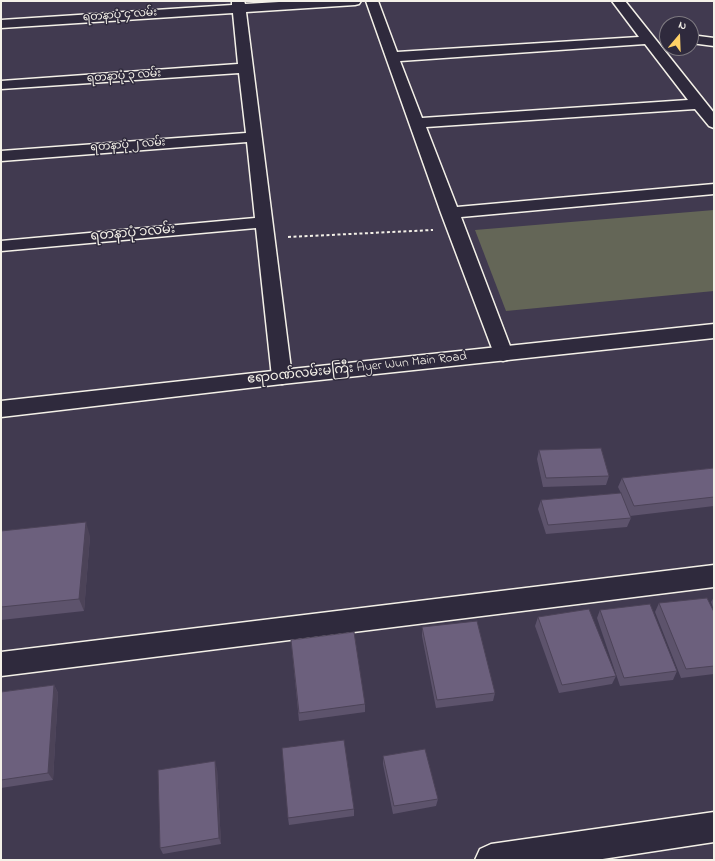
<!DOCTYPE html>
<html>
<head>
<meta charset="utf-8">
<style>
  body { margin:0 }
  #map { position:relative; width:715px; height:861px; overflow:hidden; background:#413a50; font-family:"Indie Flower",sans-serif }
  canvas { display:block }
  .frame { position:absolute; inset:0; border:2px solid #f4f1e8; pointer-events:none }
  .north { position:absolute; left:659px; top:16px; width:40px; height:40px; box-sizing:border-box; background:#2f2a3d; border:1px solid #7e7a81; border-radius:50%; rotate:19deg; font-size:11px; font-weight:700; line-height:16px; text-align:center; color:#f4f1e8 }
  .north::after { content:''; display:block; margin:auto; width:14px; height:18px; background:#ffd166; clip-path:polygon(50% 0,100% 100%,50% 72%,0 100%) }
</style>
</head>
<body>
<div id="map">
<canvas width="715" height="861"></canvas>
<div class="frame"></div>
<div class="north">N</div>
</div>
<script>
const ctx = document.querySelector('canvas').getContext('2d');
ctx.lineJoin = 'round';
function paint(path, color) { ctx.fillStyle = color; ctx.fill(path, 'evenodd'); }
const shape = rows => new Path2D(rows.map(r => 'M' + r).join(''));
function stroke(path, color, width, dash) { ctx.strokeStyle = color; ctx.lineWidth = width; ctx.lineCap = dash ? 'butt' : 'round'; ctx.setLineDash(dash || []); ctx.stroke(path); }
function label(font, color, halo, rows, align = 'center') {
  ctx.font = font + ' "Indie Flower","Noto Sans Myanmar",sans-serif'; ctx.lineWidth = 3; ctx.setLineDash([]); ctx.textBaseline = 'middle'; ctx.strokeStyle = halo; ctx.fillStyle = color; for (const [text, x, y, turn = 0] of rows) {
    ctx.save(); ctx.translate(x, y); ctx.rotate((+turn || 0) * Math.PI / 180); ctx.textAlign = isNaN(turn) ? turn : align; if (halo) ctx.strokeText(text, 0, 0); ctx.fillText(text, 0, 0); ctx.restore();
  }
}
const green = shape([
  [714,210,714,291,506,311,475,230]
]);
const path = shape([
  [288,237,433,230]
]);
const street = shape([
  [232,1,244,1,245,4,296,1,361,1,359,4,355,5,246,12,292,377,289,382,282,384,275,382,272,377,256,228,1,251,1,241,255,218,247,142,1,161,1,151,246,133,239,73,1,89,1,81,238,64,233,13,1,28,1,20,232,5,232,1],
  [366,1,378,1,397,52,639,37,612,1,625,1,714,113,714,128,709,126,695,109,426,127,457,207,714,184,714,194,461,217,513,354,510,359,503,361,496,359,441,213,366,1],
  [645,44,688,100,422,118,400,61,645,44],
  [691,35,714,38,714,46,691,43,691,35],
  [714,565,714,587,1,676,1,652,714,565],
  [714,812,714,842,596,860,475,860,480,849,491,844,714,812]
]);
const secondary = shape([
  [714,324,714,338,282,384,1,417,1,401,282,370,714,324]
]);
const wall = shape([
  [539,450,609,476,606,485,543,487,537,459],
  [714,468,714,506,630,516,626,505,631,518,627,527,546,534,538,509,541,500,621,493,618,487,622,478],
  [1,531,90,536,84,611,1,620],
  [714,597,714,610,711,602],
  [659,603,714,612,714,674,681,678,655,612],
  [600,610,677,671,673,680,620,686,597,618],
  [538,617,616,676,612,684,559,693,535,626],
  [422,627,495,693,493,701,436,708,422,636],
  [291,640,365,704,365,712,299,721],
  [54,685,58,693,53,780,1,788,1,692],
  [383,756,438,799,436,806,393,814,383,764],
  [217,769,221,844,163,854,160,848],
  [354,809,354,816,289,825,288,818]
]);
const shadedWall = shape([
  [86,522,90,536,84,611,79,599],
  [54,685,58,693,53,780,48,773],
  [215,761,217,769,221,844,219,838]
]);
const building = shape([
  [601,448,609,476,546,478,539,450,601,448],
  [714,468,714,497,634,506,622,478,714,468],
  [621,493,631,518,548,525,541,500,621,493],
  [86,522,79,599,1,607,1,531,86,522],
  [707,598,714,612,714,666,686,669,659,603,707,598],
  [650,604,677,671,624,678,600,610,650,604],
  [589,609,616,676,562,685,538,617,589,609],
  [477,621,495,693,437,700,422,627,477,621],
  [354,632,365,704,299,713,291,640,354,632],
  [54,685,48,773,1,780,1,692,54,685],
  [344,740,354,809,288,818,282,748,344,740],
  [425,749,438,799,394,806,383,756,425,749],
  [215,761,219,838,160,848,158,770,215,761]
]);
const farStreetnames = [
  ["ရတနာပုံ ၄ လမ်း",120,16,-4],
  ["ရတနာပုံ ၃ လမ်း",124,77,-4],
  ["ရတနာပုံ ၂ လမ်း",128,146,-4]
];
const streetNames = [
  ["ရတနာပုံ ၁လမ်း",133,234,-5],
  ["ဧရာဝဏ်လမ်းမကြီး Ayer Wun Main Road",357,369,-6]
];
paint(green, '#646657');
stroke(street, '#f4f1e8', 3);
stroke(secondary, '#f4f1e8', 3);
stroke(path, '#f4f1e8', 2, [3, 2.5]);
paint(street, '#2f2a3d');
paint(secondary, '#2f2a3d');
paint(wall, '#5d536c');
paint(shadedWall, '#4c4358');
paint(building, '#6c607d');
stroke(building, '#4c4358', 1);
label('11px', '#f4f1e8', '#2f2a3d', farStreetnames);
label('13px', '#f4f1e8', '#2f2a3d', streetNames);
</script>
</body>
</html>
